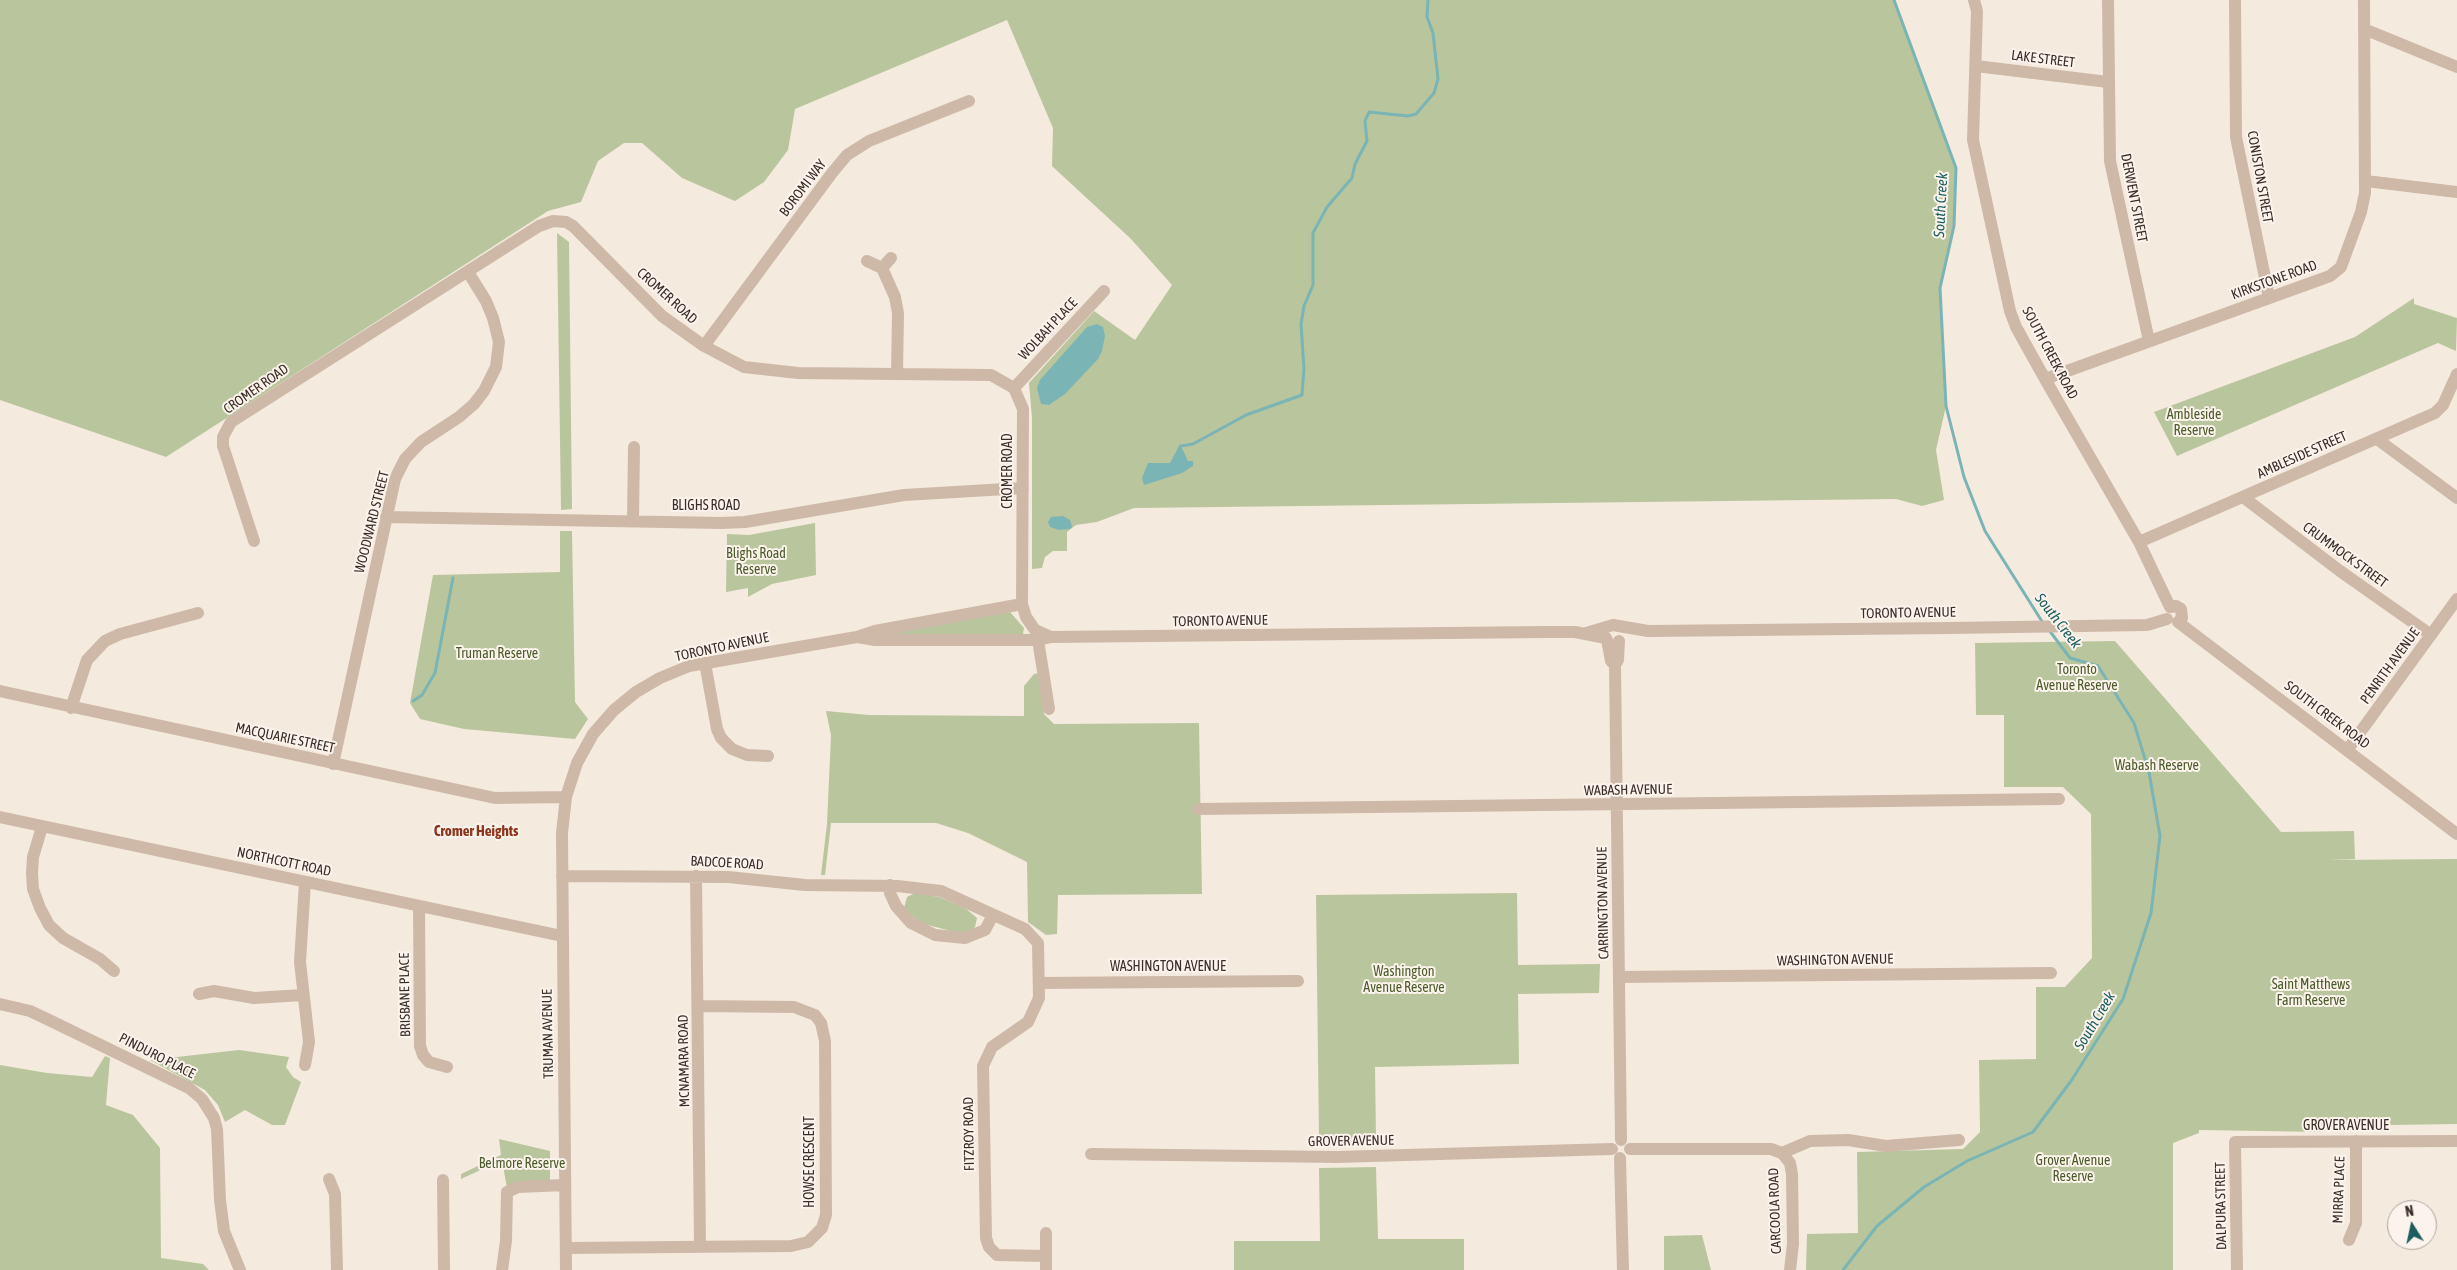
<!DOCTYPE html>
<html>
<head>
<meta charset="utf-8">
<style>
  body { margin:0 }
  #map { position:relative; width:2457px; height:1270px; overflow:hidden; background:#f5eade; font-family:"Asap Condensed",sans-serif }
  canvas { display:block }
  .north { position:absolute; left:2387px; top:1200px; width:50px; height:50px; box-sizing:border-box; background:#fcf4ec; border:1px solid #afa59e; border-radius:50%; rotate:350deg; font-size:14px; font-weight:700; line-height:20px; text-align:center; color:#3b2e29 }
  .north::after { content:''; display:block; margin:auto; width:18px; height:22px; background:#1b5e60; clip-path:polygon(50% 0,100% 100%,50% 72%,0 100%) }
</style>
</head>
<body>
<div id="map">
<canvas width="2457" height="1270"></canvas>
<div class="north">N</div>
</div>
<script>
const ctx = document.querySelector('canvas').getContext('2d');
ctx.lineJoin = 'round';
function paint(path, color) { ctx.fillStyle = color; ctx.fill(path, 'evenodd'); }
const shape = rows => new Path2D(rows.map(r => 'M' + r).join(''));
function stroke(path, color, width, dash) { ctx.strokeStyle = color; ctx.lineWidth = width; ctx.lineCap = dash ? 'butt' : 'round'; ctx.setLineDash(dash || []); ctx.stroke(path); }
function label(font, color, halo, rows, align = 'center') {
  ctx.font = font + ' "Asap Condensed",sans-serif'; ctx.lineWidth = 4; ctx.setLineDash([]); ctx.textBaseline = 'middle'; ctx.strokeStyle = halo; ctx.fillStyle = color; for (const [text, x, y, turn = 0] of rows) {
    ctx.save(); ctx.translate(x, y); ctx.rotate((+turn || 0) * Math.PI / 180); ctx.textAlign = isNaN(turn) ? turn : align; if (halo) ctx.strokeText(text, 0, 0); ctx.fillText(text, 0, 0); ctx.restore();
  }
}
const green = shape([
  [0,0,1894,0,1956,168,1954,226,1940,288,1946,406,1936,450,1944,500,1922,506,1896,499,1134,508,1097,522,1076,525,1067,532,1067,551,1053,551,1045,557,1042,568,1032,569,1032,418,1029,383,1094,311,1135,340,1172,285,1131,239,1052,166,1053,128,1007,20,795,109,788,150,764,182,735,201,682,178,642,143,624,143,598,161,581,202,548,211,166,457,0,400],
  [557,233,569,242,572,509,561,510],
  [2414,298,2414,304,2457,318,2456,351,2438,343,2177,456,2154,412,2355,337],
  [815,523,816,575,772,584,748,597,748,588,726,592,727,534,749,535],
  [560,531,572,531,575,702,588,719,575,739,464,729,420,719,410,703,433,575,560,572],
  [1010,612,1024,628,1023,634,872,635],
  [2115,641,2281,832,2354,831,2355,859,2329,860,2457,859,2457,1124,2322,1126,2321,1132,2199,1130,2199,1133,2173,1143,2173,1270,1806,1270,1807,1234,1858,1233,1857,1152,1963,1149,1980,1132,1979,1060,2036,1059,2036,987,2065,987,2092,958,2091,814,2063,787,2004,787,2004,715,1976,715,1975,643],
  [1039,673,1044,714,1054,724,1199,723,1202,894,1058,895,1057,934,1046,935,1028,922,1027,862,968,833,936,823,831,823,825,875,821,875,827,824,831,735,826,711,869,715,1024,716,1024,686,1034,674],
  [915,893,939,897,965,908,977,918,975,927,968,932,955,932,920,923,904,908,907,897],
  [1517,893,1518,965,1600,964,1599,993,1518,994,1519,1064,1375,1067,1376,1138,1319,1139,1316,895],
  [239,1050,289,1057,286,1067,293,1077,301,1082,285,1125,272,1125,245,1110,225,1122,218,1105,205,1090,150,1060],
  [105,1056,110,1058,106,1105,133,1115,160,1148,161,1258,203,1264,209,1270,0,1270,0,1065,47,1073,92,1077],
  [499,1139,550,1151,550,1180,507,1188,502,1160,461,1179,461,1174,501,1155],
  [1376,1167,1378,1239,1464,1239,1464,1270,1234,1270,1234,1241,1320,1241,1319,1168],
  [1702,1235,1711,1270,1664,1270,1664,1236]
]);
const water = shape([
  [1097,324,1103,327,1105,336,1102,351,1098,359,1065,394,1049,405,1041,404,1037,388,1040,380,1087,327],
  [1180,444,1188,461,1193,461,1193,466,1182,473,1144,485,1142,478,1148,463,1170,463],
  [1063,516,1070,520,1072,527,1070,529,1059,530,1050,527,1048,522,1051,517]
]);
const stream = shape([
  [1894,0,1956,168,1954,226,1940,288,1946,406,1964,477,1985,531,2043,623],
  [1181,446,1193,444,1246,415,1302,395,1304,369,1301,324,1304,306,1313,285,1313,233,1327,207,1352,178,1355,164,1367,141,1365,121,1369,112,1408,116,1416,114,1434,93,1438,79,1433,33,1427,17,1428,0],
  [413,701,422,695,435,673,453,578],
  [1843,1270,1877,1226,1924,1187,1967,1161,2033,1132,2071,1081,2123,999,2151,913,2160,836,2149,772,2134,723,2098,666,2070,658,2049,630]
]);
const minor = shape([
  [1974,0,1977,11,1973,140,2010,311,2016,327,2045,379,2139,542,2170,607],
  [2108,0,2110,161,2149,341],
  [2235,0,2236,137,2269,297],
  [2364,29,2457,67],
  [1976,66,2108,82],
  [2366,181,2457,192],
  [867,261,882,268,895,297,898,313,897,374],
  [882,268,891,258],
  [704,346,832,173,847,155,869,141,969,101],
  [2045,379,2330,276,2341,267,2361,212,2365,193,2364,0],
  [1014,388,1104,291],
  [2377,439,2457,498],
  [2243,497,2340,571,2431,635],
  [386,517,721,523,745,522,904,495,1023,488],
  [633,520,634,447],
  [254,541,223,446,223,437,231,422,539,226,553,221,566,222,573,226,662,316,704,346,744,367,798,373,991,375,1014,388,1023,409,1022,604,1026,617,1035,630,1051,637],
  [2139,542,2435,413,2443,405,2457,374],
  [2170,607,2176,606,2181,609,2182,618,2178,622],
  [2178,622,2457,834],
  [1586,633,1613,625,1648,631,1949,628,2147,625,2167,619],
  [857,637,875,640,1038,640,1051,637,1546,632,1575,632,1606,638],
  [1038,640,1049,709],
  [1607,640,1611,661,1615,665],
  [1619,641,1618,660,1615,665,1621,1140],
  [705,663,717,729,721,738,732,749,747,755,768,756],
  [0,691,495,798,566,797],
  [71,708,87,660,105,641,120,634,198,613],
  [2348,749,2457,599],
  [333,764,395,479,405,459,421,442,459,417,474,404,484,391,496,367,499,342,493,318,486,301,468,272],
  [1198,809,2059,799],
  [0,817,562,936],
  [42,827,33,857,32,873,33,889,40,908,49,925,63,938,100,959,114,971],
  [562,876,728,877,805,885,897,886,941,891,1025,929,1038,943,1039,998,1028,1022,992,1047,983,1066,986,1238,989,1247,997,1255,1046,1256],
  [696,876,700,1246],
  [890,885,890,893,896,906,911,923,935,935,965,938,985,930,993,915],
  [419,906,420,1046,423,1055,429,1062,447,1067],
  [1619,977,2051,973],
  [1039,983,1298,981],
  [199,994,214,991,254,998,303,995],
  [0,1004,30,1011,49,1020,189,1088,202,1099,214,1118,217,1129,220,1200,224,1231,240,1270],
  [305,1065,309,1042,300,962,305,882],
  [1630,1149,1771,1149,1782,1153,1790,1163,1792,1174,1793,1244,1790,1270],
  [1782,1153,1810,1141,1848,1140,1886,1146,1959,1140],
  [1091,1154,1337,1157,1612,1149],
  [1620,1158,1623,1270],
  [329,1179,335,1194,337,1270],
  [443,1180,444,1270],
  [2349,1240,2356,1223,2356,1141],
  [566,1248,791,1246,808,1242,822,1228,826,1215,825,1041,821,1023,815,1015,794,1007,698,1006],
  [502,1270,506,1241,507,1192,518,1187,565,1185],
  [566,1270,562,833,566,797,577,763,593,734,614,710,636,692,660,678,689,666,857,637,875,631,1022,604],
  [1046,1270,1046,1233],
  [2237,1270,2235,1142,2457,1141]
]);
const streetNames = [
  ["LAKE STREET",2043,59,7],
  ["CONISTON STREET",2260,177,80],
  ["BOROMI WAY",803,188,-53],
  ["DERWENT STREET",2134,198,79],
  ["KIRKSTONE ROAD",2274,280,-20],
  ["CROMER ROAD",667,296,42],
  ["WOLBAH PLACE",1048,329,-47],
  ["SOUTH CREEK ROAD",2050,353,62],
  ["CROMER ROAD",256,389,-35],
  ["AMBLESIDE STREET",2302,455,-24],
  ["CROMER ROAD",1008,471,-90],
  ["BLIGHS ROAD",706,506],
  ["WOODWARD STREET",372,522,-76],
  ["CRUMMOCK STREET",2345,555,36],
  ["TORONTO AVENUE",1908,613,-1],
  ["TORONTO AVENUE",1220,621,-1],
  ["TORONTO AVENUE",722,647,-12],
  ["PENRITH AVENUE",2390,666,-54],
  ["SOUTH CREEK ROAD",2327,715,37],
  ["MACQUARIE STREET",285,738,12],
  ["WABASH AVENUE",1628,790,-1],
  ["NORTHCOTT ROAD",284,862,12],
  ["BADCOE ROAD",727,863,3],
  ["CARRINGTON AVENUE",1603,903,-91],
  ["WASHINGTON AVENUE",1835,960,-1],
  ["WASHINGTON AVENUE",1168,967],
  ["BRISBANE PLACE",405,995,-91],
  ["TRUMAN AVENUE",548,1034,-91],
  ["PINDURO PLACE",157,1056,27],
  ["MCNAMARA ROAD",684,1061,-91],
  ["GROVER AVENUE",2346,1126],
  ["FITZROY ROAD",969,1134,-91],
  ["GROVER AVENUE",1351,1141,-1],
  ["HOWSE CRESCENT",810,1162,-90],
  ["MIRRA PLACE",2339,1190,-88],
  ["DALPURA STREET",2221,1206,-91],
  ["CARCOOLA ROAD",1775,1211,-92]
];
const parkNames = [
  ["Ambleside",2194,415],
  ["Reserve",2194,431],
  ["Blighs Road",756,554],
  ["Reserve",756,570],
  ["Truman Reserve",497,654],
  ["Toronto",2077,670],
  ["Avenue Reserve",2077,686],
  ["Wabash Reserve",2157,766],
  ["Washington",1404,972],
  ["Avenue Reserve",1404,988],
  ["Saint Matthews",2311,985],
  ["Farm Reserve",2311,1001],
  ["Grover Avenue",2073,1161],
  ["Reserve",2073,1177],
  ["Belmore Reserve",522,1164]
];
const waterNames = [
  ["South Creek",1941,205,-87],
  ["South Creek",2058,621,52],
  ["South Creek",2095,1021,-59]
];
const neighbourhoodNames = [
  ["Cromer Heights",476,831]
];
paint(green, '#b9c69d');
paint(water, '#7bb4b4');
stroke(stream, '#7bb4b4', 3);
stroke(minor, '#ceb9a9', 12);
label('14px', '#3b2e29', '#fcf4ec', streetNames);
label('14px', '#4b5b2b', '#fcf4ec', parkNames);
label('italic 15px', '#1b5e60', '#fcf4ec', waterNames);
label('bold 15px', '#91341b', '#fcf4ec', neighbourhoodNames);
</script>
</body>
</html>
